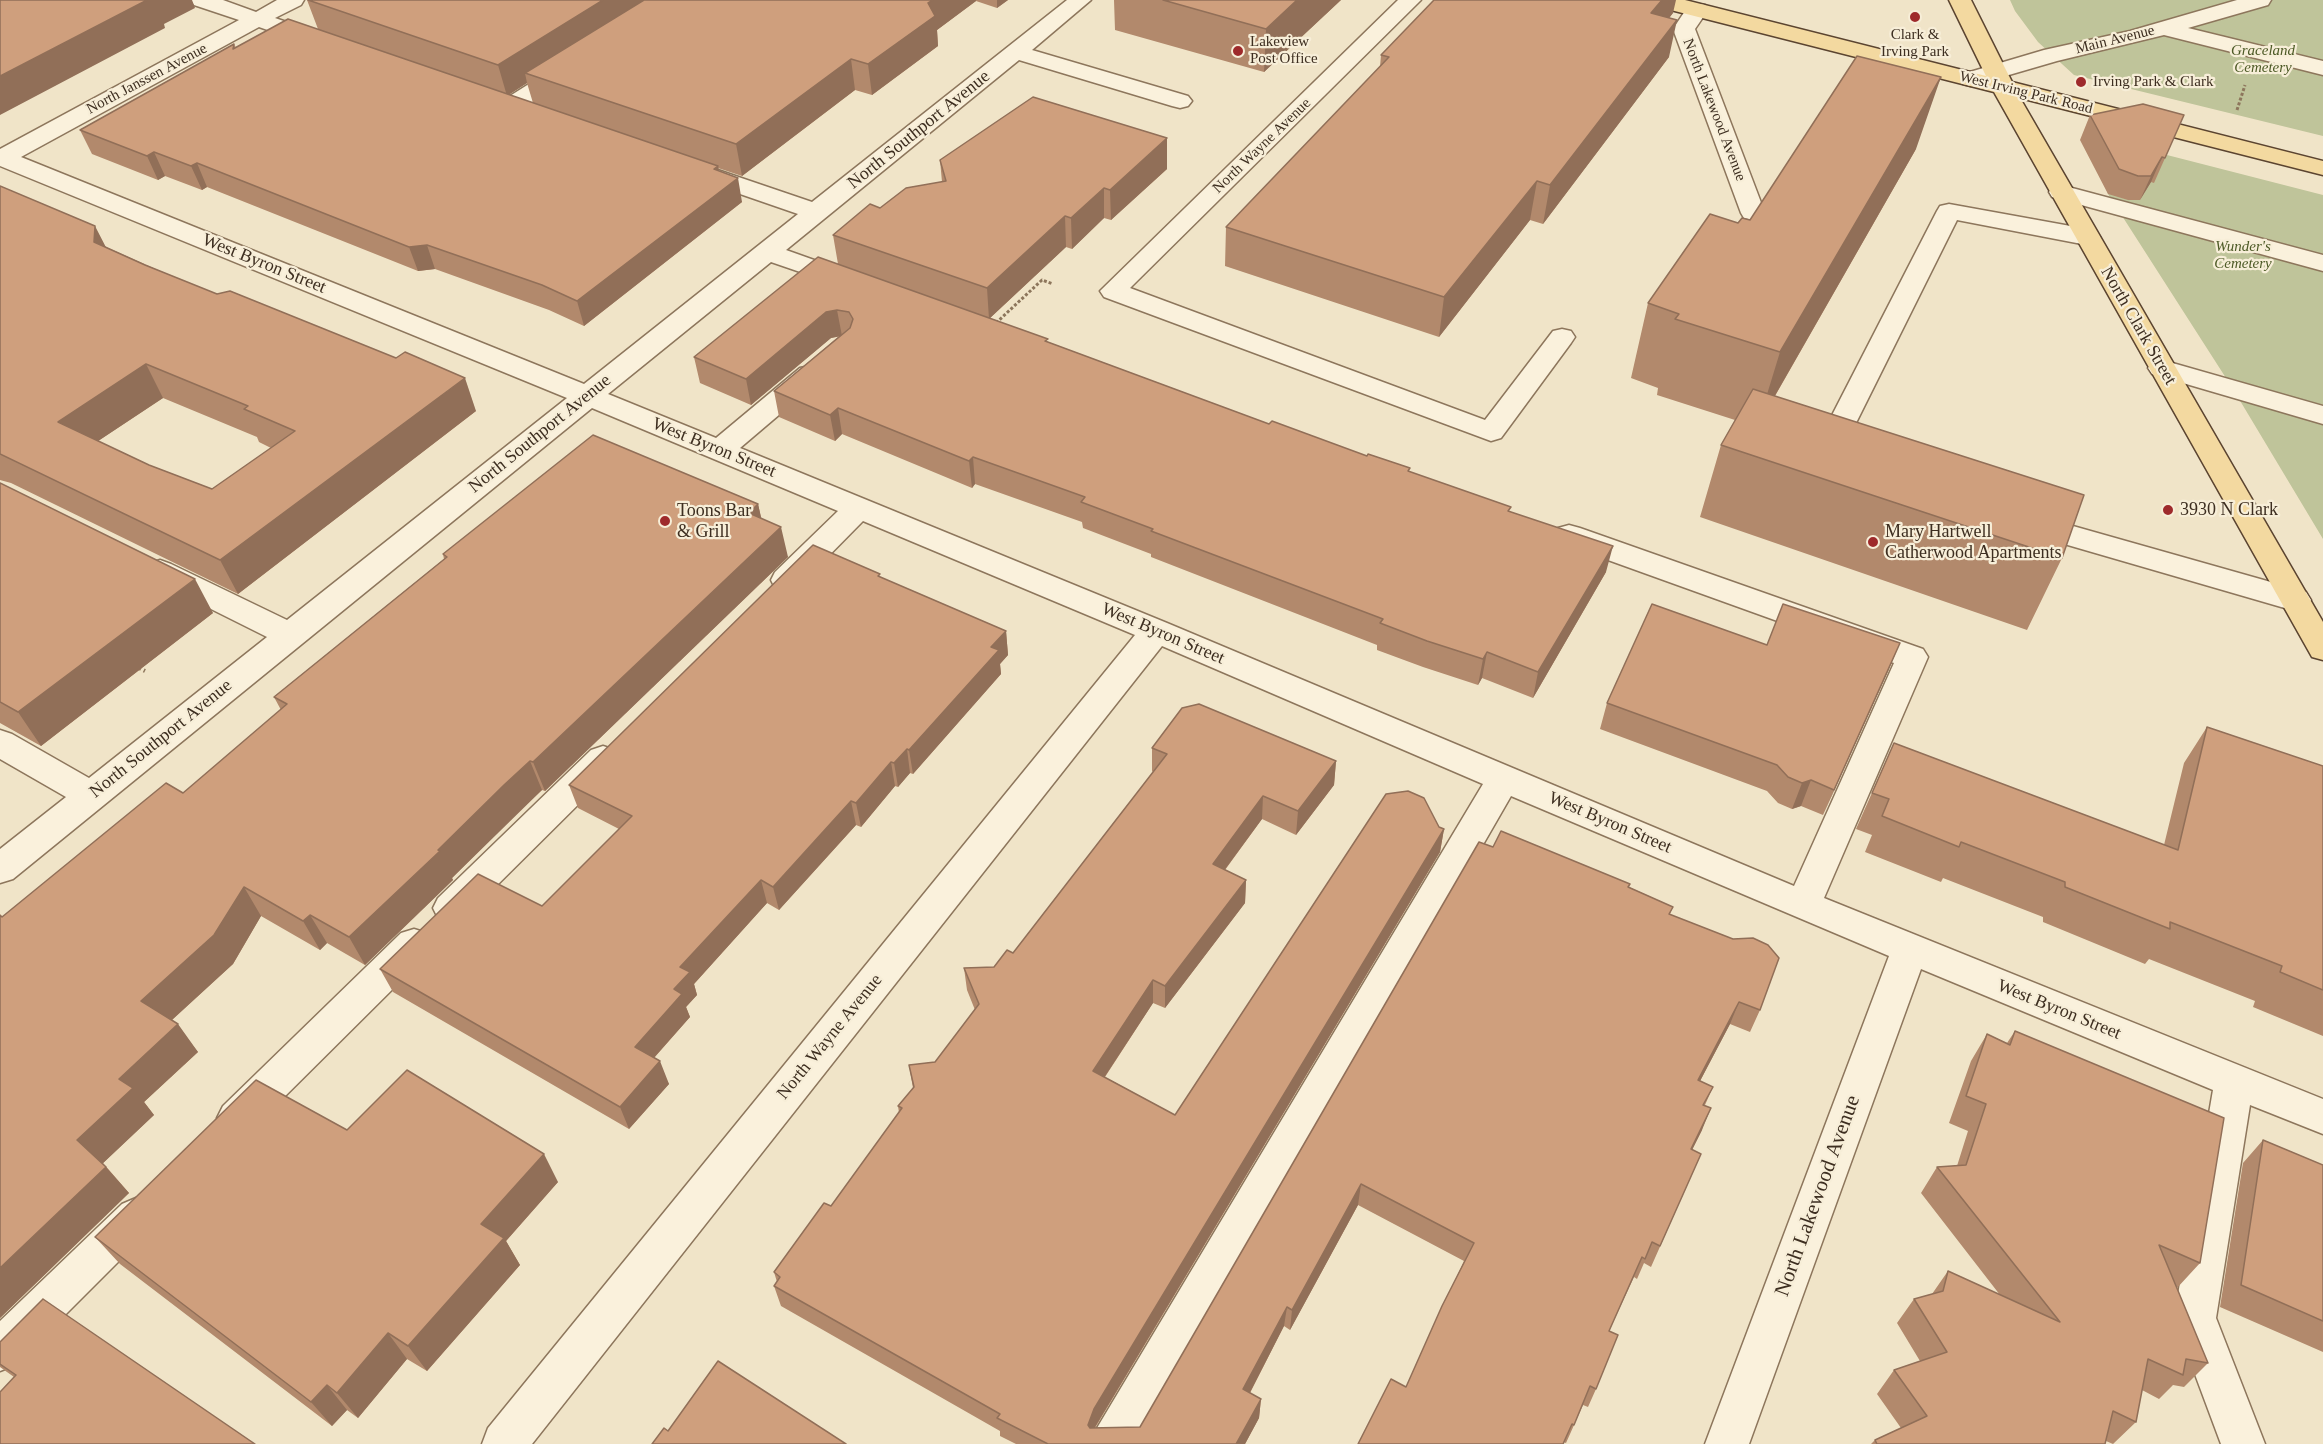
<!DOCTYPE html>
<html>
<head>
<meta charset="utf-8">
<style>
  body { margin:0 }
  canvas { display:block; background:#f0e4c8 }
</style>
</head>
<body>
<canvas width="2323" height="1444"></canvas>
<script>
const ctx = document.querySelector('canvas').getContext('2d');
ctx.lineJoin = 'round';
function paint(path, color) { ctx.fillStyle = color; ctx.fill(path, 'evenodd'); }
const shape = rows => new Path2D(rows.map(r => 'M' + r).join(''));
function stroke(path, color, width, dash) { ctx.strokeStyle = color; ctx.lineWidth = width; ctx.lineCap = dash ? 'butt' : 'round'; ctx.setLineDash(dash || []); ctx.stroke(path); }
function label(font, color, halo, rows, align = 'center') {
  ctx.font = font + ' "Times New Roman",serif'; ctx.lineWidth = 4.5; ctx.setLineDash([]); ctx.textBaseline = 'middle'; ctx.strokeStyle = halo; ctx.fillStyle = color; for (const [text, x, y, turn = 0] of rows) {
    ctx.save(); ctx.translate(x, y); ctx.rotate((+turn || 0) * Math.PI / 180); ctx.textAlign = isNaN(turn) ? turn : align; if (halo) ctx.strokeText(text, 0, 0); ctx.fillText(text, 0, 0); ctx.restore();
  }
}
const cemetery = shape([
  [2010,0,2323,0,2323,136,2074,75,2038,42,2015,11],
  [2090,147,2167,155,2323,195,2323,539,2233,389,2108,194]
]);
const pathFar1 = shape([
  [2237,110,2245,85],
  [996,323,1042,280,1053,284]
]);
const path = shape([
  [137,667,145,671]
]);
const minor = shape([
  [191,0,223,0,256,12,277,0,304,0,301,5,275,18,327,36,330,41,327,46,319,48,259,27,21,157,584,384,798,214,688,176,685,171,688,166,697,164,706,166,812,202,1067,0,1091,0,1032,50,1188,96,1192,101,1188,106,1180,108,1172,106,1019,60,786,250,859,276,863,281,859,286,850,289,841,286,771,262,608,394,716,438,800,368,810,366,820,368,824,374,820,380,740,448,1167,623,1794,886,1894,663,1558,542,1554,535,1558,528,1569,525,1580,528,1923,649,1928,657,1824,898,2323,1099,2323,1134,2250,1105,2216,1318,2265,1444,2221,1444,2174,1318,2213,1090,1921,969,1749,1444,1705,1444,1889,956,1511,796,1138,1444,1091,1444,1097,1428,1483,784,1162,646,532,1444,482,1444,488,1428,1135,635,863,521,797,588,786,591,775,588,771,580,775,572,838,511,592,408,13,879,0,883,0,849,66,797,0,759,0,730,12,734,89,778,267,637,149,578,145,571,149,564,160,560,171,564,287,620,567,398,0,166,0,149,239,20,194,5,191,0],
  [1398,0,1421,0,1130,288,1485,420,1553,331,1562,329,1571,331,1575,337,1571,343,1501,438,1491,441,1104,297,1100,291,1398,0],
  [2237,0,2271,0,2268,5,2188,28,2323,61,2323,75,2164,35,2057,61,1971,86,1963,84,1960,79,1963,74,2044,50,2130,31,2237,0],
  [1697,4,1705,5,1708,10,1695,29,1765,213,1762,218,1753,220,1744,218,1741,213,1673,29,1689,5,1697,4],
  [567,63,575,65,578,70,575,75,518,111,510,113,502,111,498,106,502,101,559,65,567,63],
  [2061,185,2323,255,2323,271,2052,197,2049,192,2052,187,2061,185],
  [1949,204,2087,229,2096,232,2100,237,2096,242,2087,245,1957,220,1855,425,1859,448,1868,459,1864,466,1854,468,1844,466,1831,451,1827,425,1937,211,1940,206,1949,204],
  [2162,360,2323,406,2323,424,2152,374,2148,368,2152,362,2162,360],
  [2027,513,2306,592,2311,600,2306,608,2295,611,2016,530,2012,523,2016,516,2027,513],
  [603,746,615,750,620,759,615,768,464,918,451,923,438,918,433,908,438,898,591,750,603,746],
  [414,929,427,933,432,944,427,955,251,1130,237,1135,223,1130,217,1118,223,1106,401,933,414,929],
  [136,1198,150,1204,156,1217,150,1230,15,1365,0,1371,0,1321,122,1204,136,1198]
]);
const major = shape([
  [1648,0,1685,0,1986,76,1949,0,1971,0,2012,82,2323,161,2323,175,2020,98,2323,622,2323,660,2312,657,1994,92,1651,5,1648,0]
]);
const wall = shape([
  [307,0,1008,0,997,8,976,1,937,30,938,46,872,95,855,90,742,176,718,168,719,171,742,202,584,326,549,310,435,269,418,271,207,187,202,190,165,176,158,180,92,154,80,130,234,44,236,48,318,29],
  [527,83,533,103,508,95],
  [1114,0,1341,0,1264,72,1115,30],
  [1673,13,1669,18,1669,57,1543,224,1530,220,1439,337,1225,266,1226,227,1380,67,1381,55],
  [2090,115,2184,115,2154,183,2151,182,2140,200,2128,200,2108,194,2080,140],
  [1916,149,1775,396,2062,558,2027,630,1700,517,1721,445,1735,420,1657,395,1658,388,1631,378,1648,303,1738,223,1750,220],
  [940,160,1167,169,1111,220,1104,218,1072,249,1066,247,990,318,1048,342,1269,424,1409,472,1510,512,1606,572,1533,698,1482,678,1478,685,1423,667,1377,650,1377,645,1151,557,1151,554,1083,528,1082,522,975,484,972,488,842,434,835,441,779,417,774,391,839,336,831,338,751,405,700,383,694,357,838,264,833,235,880,208,942,182],
  [0,186,106,247,476,411,238,594,11,483,0,480],
  [163,398,257,437,259,442,271,448,212,489,149,465,98,441],
  [0,483,213,613,41,746,0,723],
  [758,504,761,518,788,557,545,791,542,790,516,814,452,878,453,880,365,965,327,943,320,950,261,916,233,964,172,1020,198,1052,144,1102,154,1115,103,1163,129,1193,0,1318,2,917,183,793,281,710,274,697,444,559,443,554],
  [880,577,1006,631,1008,655,1000,664,1001,674,913,774,910,773,898,787,895,786,861,827,856,825,779,910,767,903,694,984,697,995,686,1007,690,1017,654,1058,669,1084,629,1129,393,992,380,969,542,906,619,829,578,808,569,785],
  [1767,645,1889,669,1823,815,1801,806,1792,809,1778,803,1767,791,1600,729,1607,703],
  [2207,727,2323,766,2323,1036,2253,1007,2255,1001,2149,959,2145,964,2043,922,2043,917,1943,878,1941,882,1865,852,1872,835,1856,829,1894,743,2164,845,2184,763],
  [1152,748,1336,761,1334,785,1296,835,1262,819,1225,870,1246,880,1245,903,1165,1008,1153,1003,1105,1077,1175,1115,1439,827,1444,829,1440,852,1095,1428,1140,1427,1493,847,1629,887,1673,907,1670,914,1760,1010,1750,1032,1730,1024,1700,1081,1713,1087,1705,1105,1702,1130,1692,1150,1701,1154,1651,1267,1644,1263,1637,1279,1634,1277,1609,1331,1596,1389,1588,1407,1583,1405,1566,1443,1406,1387,1464,1261,1358,1205,1290,1330,1284,1326,1250,1393,1261,1399,1259,1418,1245,1444,1016,1444,1000,1436,1000,1431,781,1306,774,1286,777,1282,774,1272,831,1206,899,1113,898,1106,913,1088,909,1065,935,1062,975,1010,967,990,964,968,994,967,1013,953,1153,772,1152,771],
  [2015,1031,2200,1263,2177,1288,2208,1363,2184,1387,2173,1385,2159,1399,2142,1390,2136,1422,2113,1444,2106,1441,2105,1444,1871,1444,1875,1440,1901,1428,1877,1394,1894,1370,1920,1361,1897,1323,1914,1299,1932,1294,1948,1271,2000,1295,1921,1193,1937,1167,1957,1166,1968,1131,1949,1123,1971,1061,1987,1034,2007,1043],
  [347,1130,558,1182,506,1241,520,1265,427,1371,407,1359,358,1418,347,1410,332,1426,120,1264,95,1237],
  [2263,1140,2323,1165,2323,1352,2220,1307,2243,1163],
  [0,1342,255,1444,14,1377,0,1367]
]);
const shadedWall = shape([
  [147,0,192,0,195,8,164,24,165,28,0,115,0,76],
  [603,0,659,0,525,73,527,83,507,96,498,65],
  [933,0,976,0,976,1,937,30,938,46,872,95,868,64,928,3],
  [997,0,1008,0,997,8],
  [1297,0,1341,0,1264,72,1266,29],
  [1662,0,1676,0,1673,13,1643,51,1651,13],
  [1677,20,1669,57,1543,224,1550,185],
  [851,59,855,90,742,176,736,144],
  [1941,77,1916,149,1757,427,1780,352],
  [1167,138,1167,169,1111,220,1110,190],
  [154,152,165,176,158,180,147,156],
  [2162,157,2151,182,2140,200,2151,176],
  [197,163,207,187,202,190,191,166],
  [718,166,723,189,738,178,742,202,584,326,577,301],
  [1537,181,1530,220,1439,337,1444,297],
  [1104,188,1104,218,1072,249,1071,218],
  [1065,216,1066,247,989,319,987,288],
  [95,226,112,259,94,242],
  [427,245,435,269,418,271,409,247],
  [837,310,842,336,831,338,751,405,746,379,826,312],
  [146,364,163,398,77,455,58,422],
  [465,378,476,411,238,594,220,560],
  [838,408,842,434,835,441,830,415],
  [973,457,975,484,972,488,969,461],
  [758,504,765,534,749,513],
  [781,527,788,557,545,791,533,762],
  [1613,546,1606,572,1533,698,1538,672],
  [195,579,213,613,41,746,18,712],
  [1006,631,1008,655,1000,664,1001,674,913,774,909,750,991,647],
  [1900,643,1889,669,1823,815,1834,790],
  [1487,652,1482,678,1478,685,1483,659],
  [907,749,910,773,898,787,894,763],
  [530,761,542,790,452,878,453,880,365,965,349,937,504,785],
  [1336,761,1334,785,1296,835,1298,811],
  [891,762,895,786,861,827,856,803],
  [1811,780,1801,806,1792,809,1802,783],
  [1263,796,1262,819,1212,887,1213,864],
  [851,801,856,825,779,910,773,887],
  [1444,829,1440,852,1095,1427,1089,1443,1088,1425,1094,1409],
  [761,880,767,903,694,984,697,995,686,1007,690,1017,644,1069,635,1047,674,989,680,967],
  [1246,880,1245,903,1165,1008,1165,986],
  [244,887,261,916,233,964,162,1029,141,1001],
  [310,915,327,943,320,950,303,921],
  [1153,980,1153,1003,1094,1093,1093,1071],
  [1739,1002,1730,1024,1689,1102,1698,1080],
  [178,1024,198,1052,144,1102,154,1115,100,1166,77,1140,119,1079],
  [660,1061,669,1084,629,1129,620,1107],
  [1711,1108,1702,1130,1682,1170,1691,1149],
  [544,1154,558,1182,506,1241,520,1265,427,1371,408,1346,481,1224],
  [106,1167,129,1193,0,1318,0,1268],
  [1361,1184,1358,1205,1290,1330,1292,1310],
  [1287,1307,1284,1326,1242,1408,1243,1389],
  [388,1333,407,1359,358,1418,337,1393],
  [327,1385,347,1410,332,1426,311,1402],
  [1261,1399,1259,1418,1245,1444,1236,1444]
]);
const building = shape([
  [0,0,147,0,0,76,0,0],
  [308,0,603,0,498,65,308,0],
  [644,0,933,0,928,3,935,16,868,64,851,59,736,144,525,73,644,0],
  [1163,0,1297,0,1266,29,1163,0],
  [1434,0,1662,0,1651,13,1677,20,1550,185,1537,181,1444,297,1226,227,1389,57,1381,55,1434,0],
  [288,19,718,166,714,169,738,178,577,301,542,285,427,245,409,247,197,163,191,166,154,152,147,156,80,130,234,44,233,49,288,19],
  [1857,56,1941,77,1780,352,1675,319,1679,314,1648,303,1710,214,1738,223,1742,218,1750,220,1857,56],
  [1033,97,1167,138,1110,190,1104,188,1071,218,1065,216,987,288,833,235,870,204,880,208,906,188,946,181,940,160,1033,97],
  [2143,104,2184,115,2165,158,2162,157,2151,176,2138,176,2119,169,2090,115,2143,104],
  [0,186,95,226,94,242,145,265,217,294,230,291,396,358,405,352,465,378,220,560,0,454,0,186],
  [146,364,248,406,244,409,295,431,212,489,149,465,58,422,146,364],
  [818,257,1048,339,1045,341,1269,424,1272,421,1367,456,1368,454,1410,468,1408,471,1511,507,1508,511,1613,546,1538,672,1487,652,1483,659,1427,641,1380,623,1383,619,1151,531,1153,529,1081,502,1085,497,973,457,969,461,838,408,830,415,774,391,850,328,853,319,849,312,837,310,826,312,746,379,694,357,818,257],
  [1753,389,2084,495,2062,558,1721,445,1753,389],
  [593,435,758,504,749,513,781,527,533,762,530,761,504,785,438,850,440,851,349,937,310,915,303,921,244,887,214,935,141,1001,178,1024,119,1079,133,1088,77,1140,106,1167,0,1268,0,915,2,917,166,783,183,793,287,704,274,697,447,557,443,554,593,435],
  [0,483,195,579,18,712,0,702,0,483],
  [813,545,880,574,878,576,1006,631,991,647,999,650,909,750,907,749,894,763,891,762,856,803,851,801,773,887,761,880,680,967,690,972,674,989,682,994,635,1047,660,1061,620,1107,380,969,478,874,542,906,632,816,569,785,813,545],
  [1652,604,1767,645,1783,604,1900,643,1834,790,1811,780,1802,783,1788,777,1777,765,1607,703,1652,604],
  [1199,704,1336,761,1298,811,1263,796,1213,864,1246,880,1165,986,1153,980,1093,1071,1175,1115,1386,794,1408,791,1424,798,1439,827,1444,829,1094,1409,1088,1425,1090,1428,1140,1427,1479,842,1493,847,1501,831,1630,884,1628,887,1673,907,1669,914,1733,939,1753,938,1768,945,1779,958,1760,1010,1739,1002,1698,1080,1713,1087,1703,1105,1711,1108,1691,1149,1701,1154,1660,1246,1652,1242,1645,1259,1642,1257,1609,1331,1618,1335,1596,1389,1590,1386,1574,1425,1572,1424,1563,1444,1358,1444,1391,1379,1406,1387,1442,1306,1474,1243,1361,1184,1292,1310,1287,1307,1243,1389,1261,1399,1236,1444,1048,1444,997,1418,1000,1414,774,1286,780,1277,774,1272,824,1203,831,1206,902,1108,898,1106,914,1087,909,1065,935,1062,979,1004,964,968,994,967,1007,950,1013,953,1167,754,1152,748,1182,708,1199,704],
  [2207,727,2323,766,2323,990,2280,972,2282,966,2170,922,2170,929,2065,887,2065,882,1961,842,1959,847,1882,816,1889,799,1872,793,1894,743,2178,850,2207,727],
  [2015,1031,2224,1118,2200,1263,2159,1245,2208,1363,2186,1359,2183,1375,2148,1359,2136,1422,2113,1411,2105,1444,1877,1444,1875,1440,1927,1416,1894,1370,1947,1352,1914,1299,1943,1291,1948,1271,2060,1322,1937,1167,1966,1165,1986,1104,1966,1096,1987,1034,2010,1045,2015,1031],
  [407,1070,544,1154,481,1224,504,1238,408,1346,388,1333,337,1393,327,1385,311,1402,95,1237,256,1080,347,1130,407,1070],
  [2263,1140,2323,1165,2323,1321,2241,1285,2263,1140],
  [43,1299,255,1444,0,1444,0,1392,16,1375,0,1364,0,1342,43,1299],
  [718,1361,846,1444,652,1444,664,1428,668,1431,718,1361]
]);
const markers = [
  [1915,17,6,"#9e2a2b"],
  [1238,51,6,"#9e2a2b"],
  [2081,82,6,"#9e2a2b"],
  [2168,510,6,"#9e2a2b"],
  [665,521,6,"#9e2a2b"],
  [1873,542,6,"#9e2a2b"]
];
const farPoinames = [
  ["Clark &",1915,35,"center"],
  ["Irving Park",1915,52,"center"],
  ["Lakeview",1250,42],
  ["Post Office",1250,59],
  ["Irving Park & Clark",2093,82]
];
const farStreetnames = [
  ["Main Avenue",2115,40,-14],
  ["North Janssen Avenue",147,79,-28],
  ["West Irving Park Road",2026,93,14],
  ["North Lakewood Avenue",1714,110,69],
  ["North Wayne Avenue",1262,146,-44]
];
const farParknames = [
  ["Graceland",2263,51],
  ["Cemetery",2263,68],
  ["Wunder's",2243,247],
  ["Cemetery",2243,264]
];
const streetNames = [
  ["North Southport Avenue",919,130,-39],
  ["West Byron Street",264,264,22],
  ["North Clark Street",2138,326,60],
  ["North Southport Avenue",540,434,-39],
  ["West Byron Street",714,448,22],
  ["West Byron Street",1163,634,23],
  ["North Southport Avenue",161,739,-39],
  ["West Byron Street",1610,823,23],
  ["West Byron Street",2059,1010,22],
  ["North Wayne Avenue",830,1037,-51]
];
const poiNames = [
  ["3930 N Clark",2180,510],
  ["Toons Bar",677,511],
  ["& Grill",677,532],
  ["Mary Hartwell",1885,532],
  ["Catherwood Apartments",1885,553]
];
const nearStreetnames = [
  ["North Lakewood Avenue",1818,1196,-70]
];
paint(cemetery, '#bfc49a');
stroke(minor, '#8d765c', 3);
stroke(major, '#5b4430', 3);
stroke(pathFar1, '#8d765c', 3, [3, 2]);
stroke(path, '#8d765c', 4, [4.5, 3]);
paint(minor, '#faf1dc');
paint(major, '#f3d9a0');
paint(wall, '#b2896c');
paint(shadedWall, '#916f58');
paint(building, '#cf9f7d');
stroke(building, '#916f58', 1.5);
for (const [x, y, r, color] of markers) { const dot = new Path2D(); dot.arc(x, y, r, 0, 2 * Math.PI); ctx.fillStyle = color; ctx.fill(dot); stroke(dot, '#f7eed8', 2); }
label('15px', '#3d2e20', '#f7eed8', farPoinames, 'left');
label('15px', '#3d2e20', '#f7eed8', farStreetnames);
label('italic 15px', '#4d5a26', '#f7eed8', farParknames);
label('18px', '#3d2e20', '#f7eed8', streetNames);
label('18px', '#3d2e20', '#f7eed8', poiNames, 'left');
label('21px', '#3d2e20', '#f7eed8', nearStreetnames);
</script>
</body>
</html>
